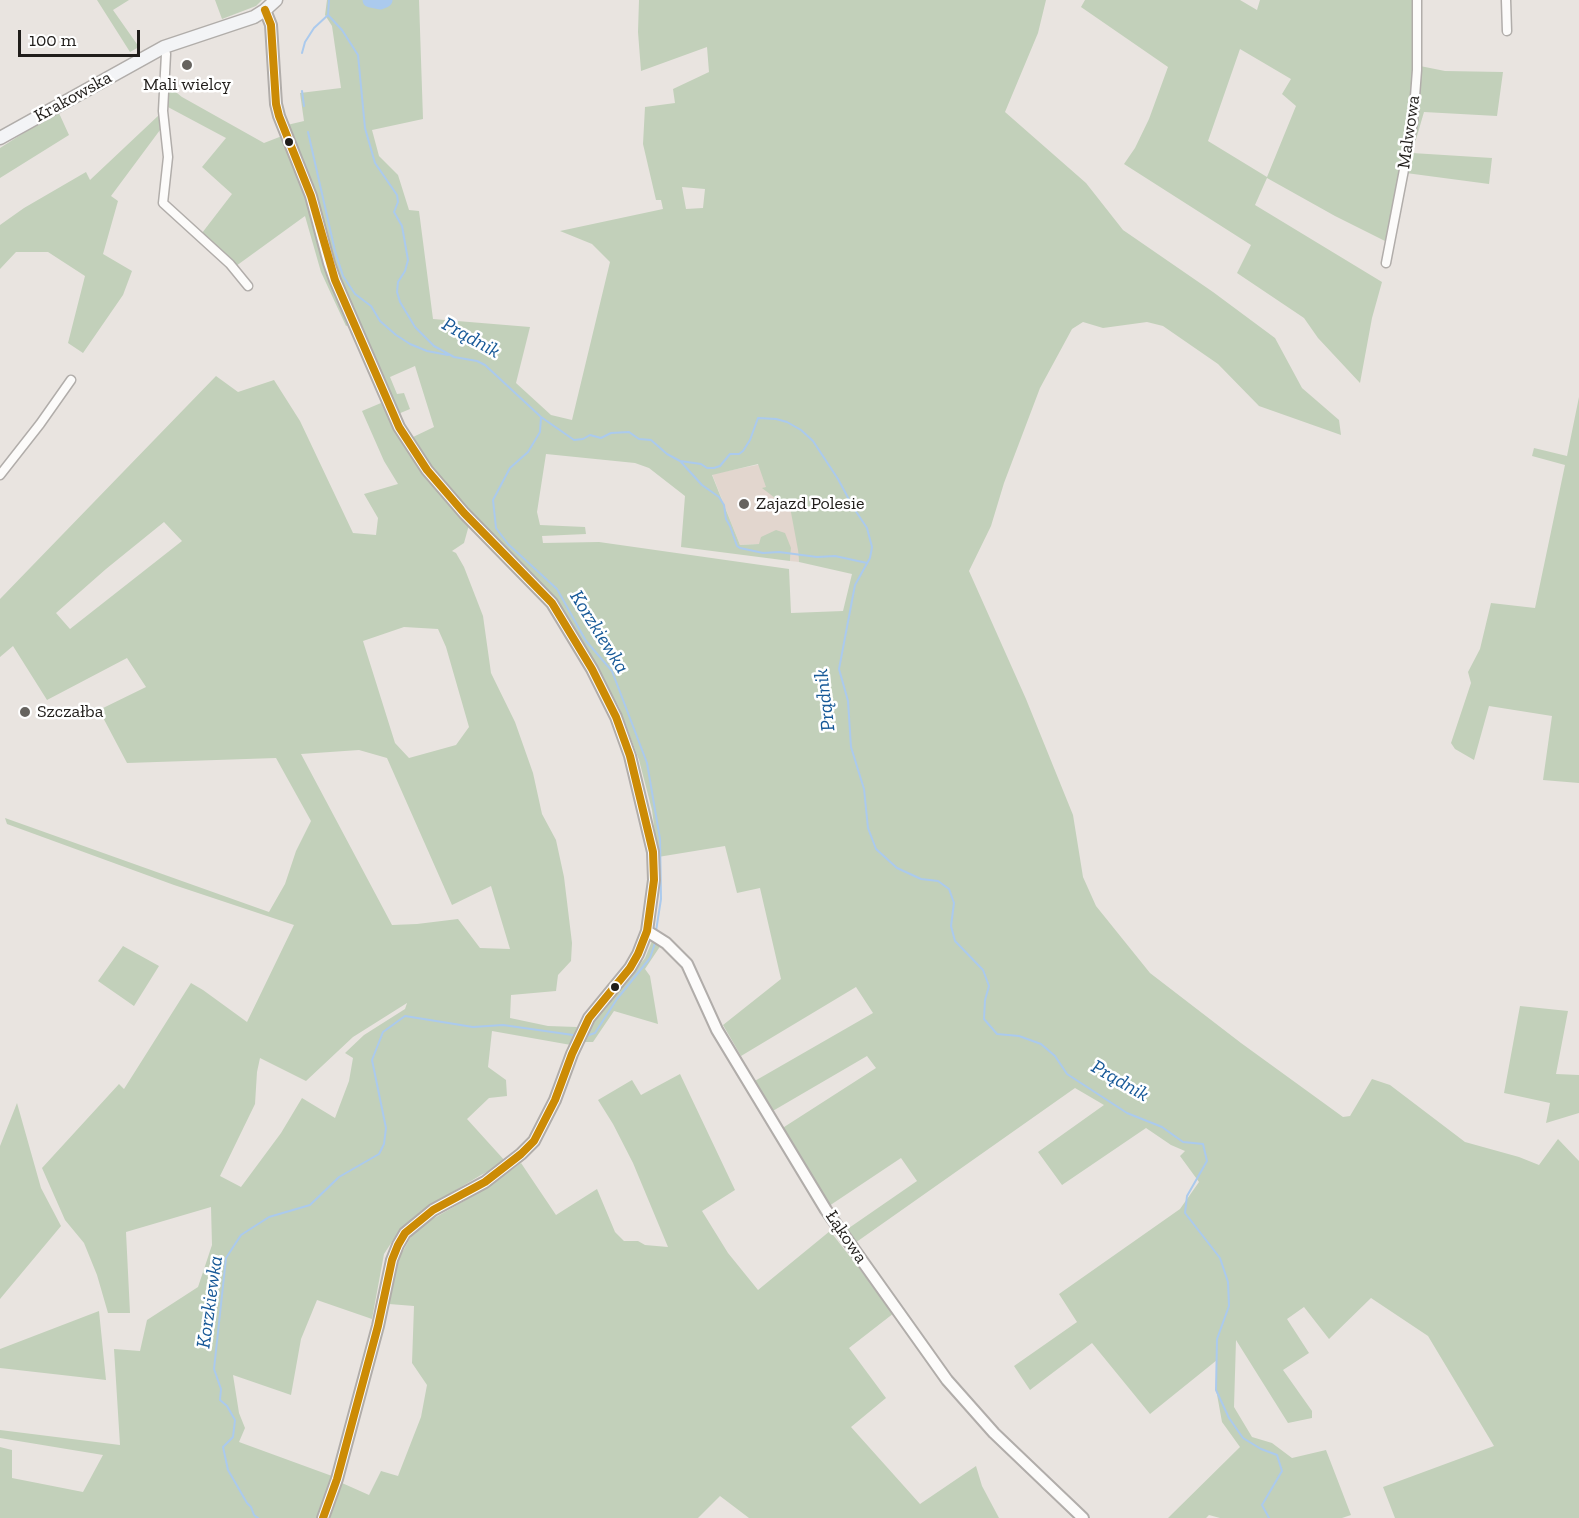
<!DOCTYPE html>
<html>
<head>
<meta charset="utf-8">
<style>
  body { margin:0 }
  #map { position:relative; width:1579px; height:1518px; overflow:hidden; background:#e9e4e0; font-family:"Zilla Slab",serif }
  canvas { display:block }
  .scale { position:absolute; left:18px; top:30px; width:122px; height:27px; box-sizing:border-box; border:3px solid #201d1a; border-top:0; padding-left:8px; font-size:18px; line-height:21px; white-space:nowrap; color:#201d1a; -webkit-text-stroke:4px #fff; paint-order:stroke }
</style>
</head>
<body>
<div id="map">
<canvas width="1579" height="1518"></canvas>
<div class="scale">100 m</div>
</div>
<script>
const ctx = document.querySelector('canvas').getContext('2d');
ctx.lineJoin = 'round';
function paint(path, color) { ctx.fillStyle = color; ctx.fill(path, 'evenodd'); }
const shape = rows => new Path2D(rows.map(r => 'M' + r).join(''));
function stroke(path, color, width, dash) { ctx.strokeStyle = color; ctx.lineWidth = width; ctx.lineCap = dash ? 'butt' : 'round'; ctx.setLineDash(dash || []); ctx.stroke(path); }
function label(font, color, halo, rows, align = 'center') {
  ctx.font = font + ' "Zilla Slab",serif'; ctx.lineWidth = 5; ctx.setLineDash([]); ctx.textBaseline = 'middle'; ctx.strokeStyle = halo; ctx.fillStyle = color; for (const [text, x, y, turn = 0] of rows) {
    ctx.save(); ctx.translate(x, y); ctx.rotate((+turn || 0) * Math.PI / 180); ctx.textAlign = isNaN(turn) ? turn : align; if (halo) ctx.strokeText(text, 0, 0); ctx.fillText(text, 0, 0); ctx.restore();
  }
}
const built = shape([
  [772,462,812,474,798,550,799,562,790,561,791,548,759,544,740,545,712,474]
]);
const green = shape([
  [97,0,129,0,113,10,139,47,130,52],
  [215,0,262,0,256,6,222,19],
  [327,0,419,0,423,119,372,130,379,156,398,175,409,210,419,211,433,319,530,327,516,383,551,415,572,420,610,262,592,244,560,231,663,209,661,200,656,200,643,144,645,107,675,103,673,89,709,72,707,47,641,71,638,32,639,0,1046,0,1038,33,1005,112,1086,183,1123,230,1213,292,1275,338,1302,388,1339,420,1341,435,1259,406,1218,364,1163,326,1147,322,1103,328,1083,322,1072,329,1040,388,1004,483,991,526,969,571,1026,699,1073,815,1083,877,1096,906,1150,973,1241,1043,1343,1117,1350,1116,1372,1079,1390,1085,1465,1142,1519,1157,1539,1165,1558,1139,1579,1161,1579,1518,1395,1518,1383,1487,1494,1446,1428,1336,1371,1298,1329,1339,1304,1307,1287,1319,1309,1353,1283,1370,1312,1411,1312,1418,1288,1423,1236,1340,1234,1407,1252,1437,1272,1443,1292,1458,1326,1450,1351,1515,1342,1518,1220,1518,1209,1515,1206,1518,1168,1518,1240,1447,1222,1422,1216,1389,1217,1360,1150,1414,1092,1343,1030,1390,1014,1366,1077,1322,1059,1294,1180,1209,1199,1182,1180,1156,1185,1151,1171,1145,1146,1128,1062,1185,1038,1152,1104,1105,1075,1088,855,1243,846,1230,917,1181,901,1158,829,1206,781,1129,876,1068,867,1056,771,1112,753,1082,873,1013,856,987,741,1056,723,1025,781,979,760,888,737,893,725,846,658,857,652,810,639,760,619,707,564,612,430,470,411,438,434,427,415,366,390,377,397,394,404,393,410,409,398,414,380,368,361,332,333,261,306,169,287,125,304,121,300,93,341,88,332,26,325,15],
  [682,187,705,189,703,208,686,209],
  [546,454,635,463,649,468,685,496,681,547,790,561,791,548,785,533,776,530,761,537,759,544,740,545,712,475,758,464,766,487,762,488,775,498,786,501,790,507,798,550,799,562,852,574,843,611,791,613,789,569,599,542,543,543,542,536,586,534,585,527,540,525,537,512],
  [1085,0,1240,0,1257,10,1260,0,1419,0,1420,66,1445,71,1503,72,1497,116,1424,112,1412,153,1492,158,1489,184,1406,173,1393,245,1335,216,1267,178,1255,205,1382,282,1372,318,1360,383,1318,338,1304,318,1237,273,1251,245,1124,164,1135,148,1149,119,1168,67,1081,7],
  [1240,49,1291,79,1282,94,1296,106,1267,177,1208,141],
  [167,85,182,97,264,143,282,136,304,193,325,270,349,325,346,326,321,272,305,216,236,266,202,233,232,194,202,167,226,138,166,106],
  [58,111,69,135,0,178,0,148],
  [159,115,160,130,111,196,118,201,103,254,132,271,123,295,83,353,68,343,85,276,48,252,16,252,0,269,0,225,24,208,86,172,90,180],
  [216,376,238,392,274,380,300,421,353,533,376,535,378,518,364,494,398,484,384,461,362,411,381,403,397,435,421,471,469,525,464,543,452,551,456,553,464,567,483,616,491,673,515,722,533,773,542,814,556,840,564,877,572,943,571,961,558,975,556,991,511,995,510,1018,548,1026,577,1027,571,1045,492,1031,488,1067,506,1080,507,1096,489,1098,467,1119,506,1162,481,1175,421,1211,399,1231,384,1254,372,1319,317,1300,301,1339,291,1395,233,1375,239,1413,245,1428,239,1442,332,1476,319,1518,0,1518,0,1447,12,1450,12,1478,83,1492,103,1455,0,1438,0,1430,120,1445,114,1349,140,1351,147,1320,198,1287,212,1245,211,1207,126,1232,130,1313,108,1313,97,1275,84,1243,65,1220,42,1168,119,1084,124,1089,191,983,203,990,247,1022,294,925,174,885,7,824,5,818,269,912,285,884,296,851,311,821,276,758,127,763,99,710,146,687,127,658,47,700,13,646,0,657,0,599],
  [164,522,182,541,70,629,56,613,106,569],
  [404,627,438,629,446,647,469,727,456,745,409,758,395,743,363,641],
  [359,750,387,758,452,905,491,886,510,949,480,948,458,919,417,924,392,925,301,754],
  [407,1003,405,1009,364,1035,345,1053,353,1058,349,1081,335,1118,302,1098,281,1133,241,1187,220,1176,255,1104,257,1072,260,1058,306,1081,353,1037],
  [1579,397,1579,783,1543,780,1552,716,1489,706,1474,760,1455,749,1451,743,1471,683,1468,672,1480,649,1491,603,1535,608,1565,465,1532,456,1534,448,1567,456],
  [652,941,661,945,645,969,650,976,658,1024,614,1011,593,1042,584,1042,592,1024,645,958],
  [123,946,159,966,134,1006,98,981],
  [1520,1006,1568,1011,1556,1074,1579,1075,1579,1113,1546,1123,1550,1103,1504,1093],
  [680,1074,735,1190,702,1211,728,1253,758,1290,830,1231,894,1313,849,1348,886,1398,851,1427,920,1504,976,1466,982,1486,999,1518,749,1518,720,1496,698,1518,330,1518,342,1483,369,1495,381,1471,398,1476,421,1417,427,1385,412,1363,414,1306,389,1304,399,1258,413,1233,429,1221,485,1189,521,1163,556,1215,597,1189,615,1232,624,1241,638,1241,645,1245,668,1247,633,1163,613,1124,598,1100,632,1080,641,1095],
  [17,1103,41,1188,61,1226,0,1299,0,1146],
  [99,1311,106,1380,0,1368,0,1349]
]);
const stream = shape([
  [329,0,328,15,342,30,358,55,365,128,375,163,397,195,398,202,394,212,402,226,408,260,405,271,398,282,397,292,400,302,415,327,434,346,454,357,477,361,485,365,541,417,574,440,583,439,590,435,601,438,611,433,629,432,639,439,651,440,667,454,680,461,701,464,707,468,714,468,720,466,730,454,739,454,743,451,750,440,758,418,776,419,787,422,801,430,813,441,838,479,853,507,867,528,872,547,870,558,855,585,839,669,848,701,851,747,864,789,868,828,876,849,897,868,921,879,938,881,949,889,954,903,951,926,955,941,983,970,989,986,985,1000,984,1019,997,1034,1019,1036,1041,1044,1055,1056,1067,1074,1127,1113,1162,1127,1183,1142,1203,1144,1207,1161,1187,1196,1185,1213,1220,1258,1228,1282,1229,1306,1217,1339,1216,1390,1229,1418,1243,1438,1261,1449,1277,1455,1282,1471,1262,1505,1269,1518],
  [302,53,305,42,314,28,328,15],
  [302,91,304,106],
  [308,132,335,251,343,276,355,294,371,306,380,321,396,335,410,344,427,351,448,355],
  [541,417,540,432,528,452,510,468,493,500,496,528,508,544,557,589,586,641,612,671,647,763,660,839,661,899,656,931],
  [681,462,702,485,719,497,724,505,726,519,730,526,737,546,740,548,763,553,779,552,817,557,835,556,867,563],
  [586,1036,595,1033,617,999,650,958,655,943],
  [258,1518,254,1515,251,1507,247,1503,228,1470,223,1447,233,1437,235,1420,227,1406,220,1400,221,1389,214,1369,226,1258,241,1235,269,1217,310,1205,339,1177,379,1154,384,1144,386,1128,372,1060,383,1032,405,1016,473,1027,503,1025,573,1035]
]);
const river = shape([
  [370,0,380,2,385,0]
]);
const minor = shape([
  [1506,0,1507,31],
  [164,47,166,54,163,111,168,157,163,203,230,264,248,286],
  [1386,263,1413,123,1417,70,1417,0],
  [0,475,40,424,71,380]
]);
const tertiary = shape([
  [265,10,271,25,276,104,279,116,311,196,329,263,335,280,399,427,427,470,464,513,552,603,592,669,616,717,630,756,653,852,654,880,647,931,638,954,630,968,589,1018,572,1054,555,1100,534,1141,521,1154,485,1182,433,1210,405,1233,398,1245,392,1260,378,1326,337,1479,323,1518],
  [647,931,666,943,687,964,717,1030,826,1210,947,1380,994,1433,1083,1518]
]);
const secondary = shape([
  [0,138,164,47,254,17,265,10,276,0]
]);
const bus1 = shape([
  [265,10,271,25,276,104,279,116,311,196,335,280,399,427,427,470,464,513,552,603,592,669,616,717,630,756,653,852,654,880,647,931,638,954,630,968,589,1018,572,1054,555,1100,534,1141,521,1154,485,1182,433,1210,405,1233,398,1245,392,1260,378,1326,337,1479,323,1518]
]);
const markers = [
  [187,65,6,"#66635f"],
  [289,142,5,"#201d1a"],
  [744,504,6,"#66635f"],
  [25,712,6,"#66635f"],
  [615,987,5,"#201d1a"]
];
const poiNames = [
  ["Mali wielcy",187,85,"center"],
  ["Zajazd Polesie",756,504],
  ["Szczałba",37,712]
];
const streetNames = [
  ["Krakowska",73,97,-29],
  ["Malwowa",1409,132,-82],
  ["Łąkowa",846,1237,56]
];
const waterNames = [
  ["Prądnik",471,338,29],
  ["Korzkiewka",599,632,58],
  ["Prądnik",825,700,-97],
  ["Prądnik",1120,1081,30],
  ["Korzkiewka",210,1302,-82]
];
paint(built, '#e2d6ce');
paint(green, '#c2d0ba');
stroke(stream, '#abcaed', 2);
stroke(river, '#abcaed', 15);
stroke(minor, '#b1adaa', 11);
stroke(tertiary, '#b1adaa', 14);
stroke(secondary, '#b1adaa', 15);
stroke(minor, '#fcfbfa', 8);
stroke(tertiary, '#fcfbfa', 10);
stroke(secondary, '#f3f4f6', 12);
stroke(bus1, '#cc8b05', 8);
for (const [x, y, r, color] of markers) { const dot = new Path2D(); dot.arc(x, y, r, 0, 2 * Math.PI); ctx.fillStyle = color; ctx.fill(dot); stroke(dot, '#fff', 2); }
label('18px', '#201d1a', '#fff', poiNames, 'left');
label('18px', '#201d1a', '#fff', streetNames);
label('italic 20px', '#165897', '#fff', waterNames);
</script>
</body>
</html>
